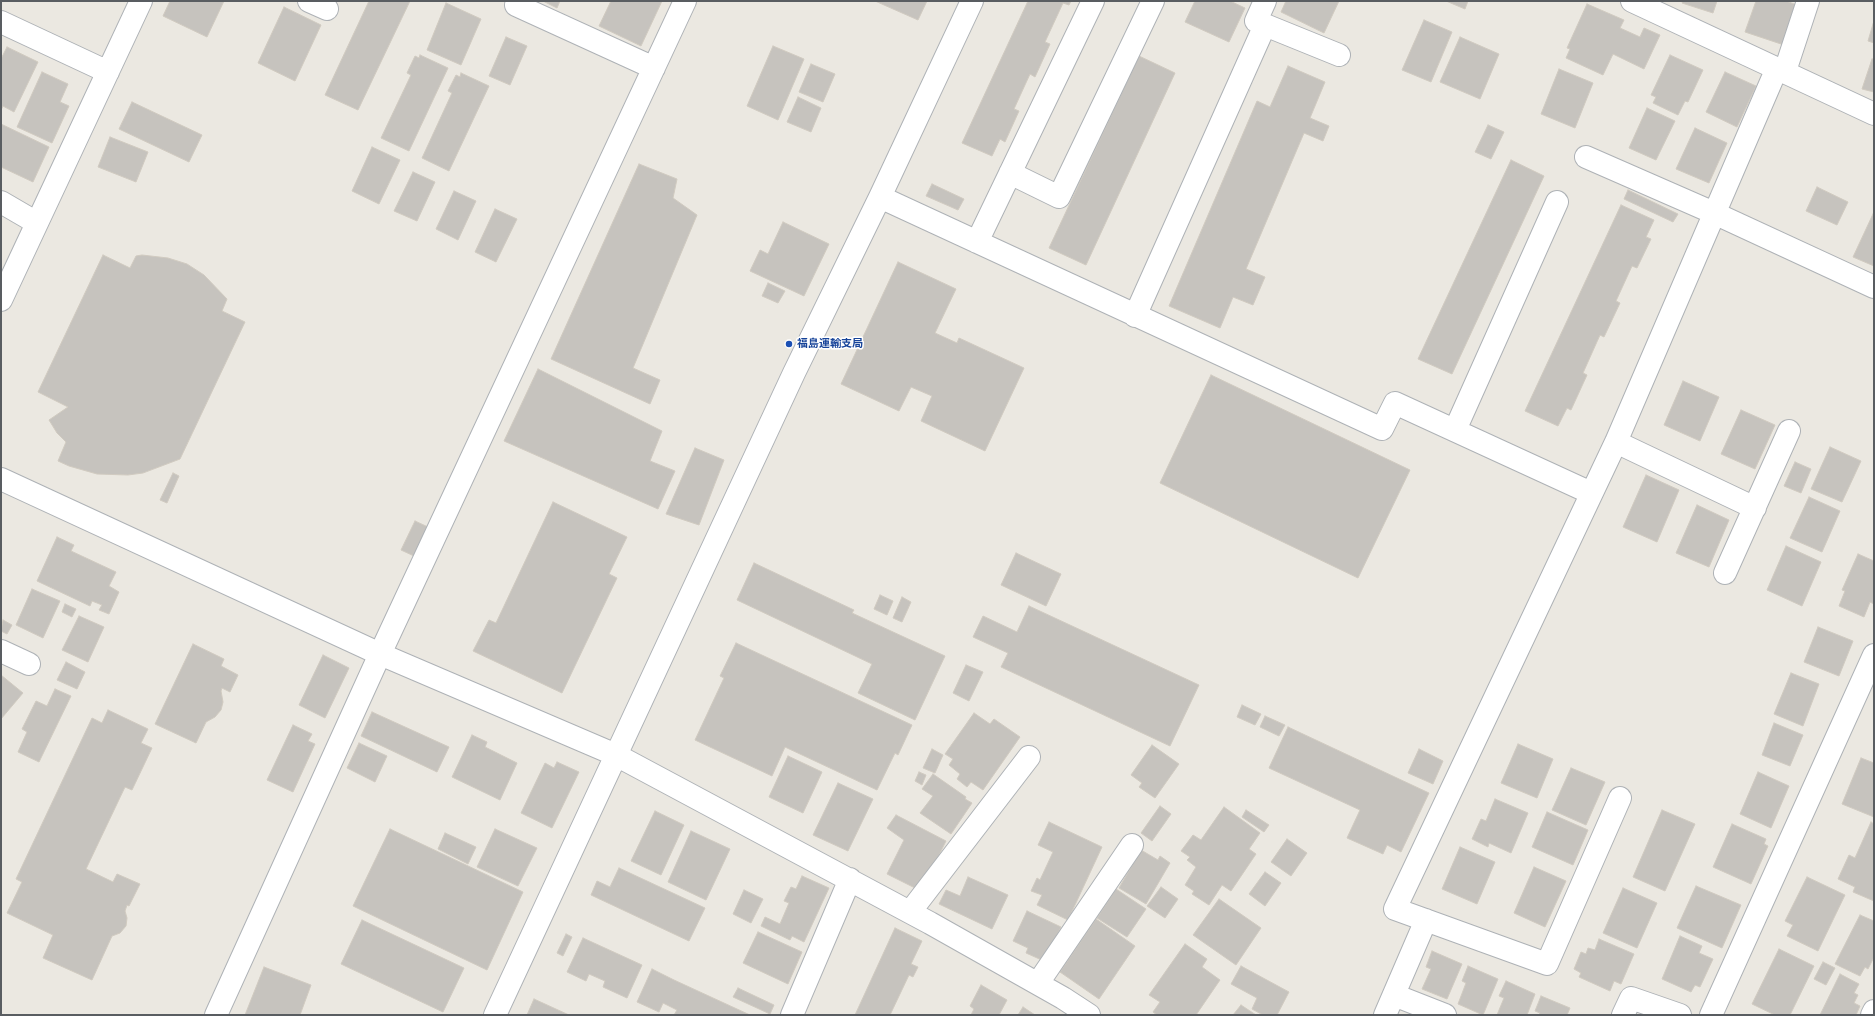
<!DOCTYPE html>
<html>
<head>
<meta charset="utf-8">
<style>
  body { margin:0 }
  #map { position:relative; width:1875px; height:1016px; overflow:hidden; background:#ebe8e1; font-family:Arial,sans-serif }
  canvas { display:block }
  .frame { position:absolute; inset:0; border:2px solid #595d61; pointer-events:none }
</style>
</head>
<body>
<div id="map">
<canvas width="1875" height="1016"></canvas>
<div class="frame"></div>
</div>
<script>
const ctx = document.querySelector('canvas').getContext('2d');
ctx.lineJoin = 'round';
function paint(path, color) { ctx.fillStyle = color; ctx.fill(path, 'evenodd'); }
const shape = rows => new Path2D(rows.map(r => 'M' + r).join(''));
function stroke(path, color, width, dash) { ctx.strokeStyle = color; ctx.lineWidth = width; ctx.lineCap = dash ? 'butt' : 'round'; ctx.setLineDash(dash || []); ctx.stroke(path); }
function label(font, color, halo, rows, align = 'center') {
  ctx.font = font + ' Arial,"Noto Sans JP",sans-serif'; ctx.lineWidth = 3; ctx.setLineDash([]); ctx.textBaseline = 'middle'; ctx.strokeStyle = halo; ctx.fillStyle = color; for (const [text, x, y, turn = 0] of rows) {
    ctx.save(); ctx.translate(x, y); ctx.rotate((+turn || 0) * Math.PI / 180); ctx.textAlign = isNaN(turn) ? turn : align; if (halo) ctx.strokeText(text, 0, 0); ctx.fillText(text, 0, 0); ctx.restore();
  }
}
const building = shape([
  [170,1,224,1,207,37,163,16,170,1],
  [369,1,410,1,358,110,325,95,369,1],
  [543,1,560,1,557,8,543,1],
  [611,1,662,1,641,46,599,26,611,1],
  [875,1,927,1,918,20,875,1],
  [1028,1,1071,1,1069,5,1063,3,1045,42,1050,44,1035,77,1030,74,1014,109,1019,111,1005,142,1000,139,992,156,962,143,1028,1],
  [1195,1,1230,1,1245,8,1229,42,1185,22,1195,1],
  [1286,1,1339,1,1324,33,1281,12,1286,1],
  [1446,1,1468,1,1465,9,1446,1],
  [1683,1,1717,1,1713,13,1682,3,1683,1],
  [1756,1,1786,1,1797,5,1784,45,1745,32,1756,1],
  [446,3,481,19,461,65,427,50,446,3],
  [1587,4,1624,20,1620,28,1640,37,1644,28,1660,35,1644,69,1613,54,1603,75,1566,58,1570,49,1567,48,1587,4],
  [284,7,321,25,295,81,258,63,284,7],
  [1424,20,1452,32,1431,82,1402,70,1424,20],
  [1873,24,1874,25,1874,43,1868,41,1873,24],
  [506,37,527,46,510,85,489,76,506,37],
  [1460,37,1499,54,1480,99,1440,82,1460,37],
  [773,46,804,59,778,120,747,106,773,46],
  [7,47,38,62,14,112,3,106,1,110,1,59,7,47],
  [420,55,448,68,409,151,381,138,411,75,407,73,415,56,419,58,420,55],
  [1670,55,1703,70,1688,102,1685,101,1678,115,1653,103,1656,97,1651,95,1670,55],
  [1139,56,1175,73,1086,265,1049,248,1139,56],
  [1872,59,1874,59,1874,92,1862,89,1872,59],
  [811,64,835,74,823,102,799,92,811,64],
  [1288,66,1325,82,1310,118,1329,126,1323,141,1304,133,1246,269,1265,277,1253,305,1233,297,1220,328,1169,306,1257,101,1270,107,1288,66],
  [1559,69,1593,83,1575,128,1541,114,1559,69],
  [42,72,68,84,60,102,69,106,52,143,17,127,42,72],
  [1725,72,1756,86,1737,127,1706,112,1725,72],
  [461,73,489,86,449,171,422,158,452,93,448,91,456,75,460,77,461,73],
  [798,97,821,108,811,132,787,122,798,97],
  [132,102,202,135,189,162,119,129,132,102],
  [1647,108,1675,121,1656,160,1629,148,1647,108],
  [1,124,49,147,33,182,1,167,1,124],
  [1488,125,1504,132,1491,159,1475,152,1488,125],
  [1695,128,1727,143,1709,183,1676,169,1695,128],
  [110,137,148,152,136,182,98,167,110,137],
  [372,147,400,160,379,204,352,191,372,147],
  [1511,160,1544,176,1452,374,1418,359,1511,160],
  [639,164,677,179,673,198,697,215,633,368,660,380,650,404,551,359,639,164],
  [413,172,435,182,417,221,394,211,413,172],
  [932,184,964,199,958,210,926,196,932,184],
  [1817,187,1848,202,1837,225,1806,211,1817,187],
  [1628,190,1678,214,1673,222,1624,199,1628,190],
  [454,191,476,201,458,240,436,229,454,191],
  [1621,205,1654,220,1646,237,1651,239,1637,268,1632,266,1616,301,1620,303,1604,337,1600,335,1583,373,1587,375,1571,410,1567,408,1558,426,1525,411,1621,205],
  [495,209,517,219,496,262,475,252,495,209],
  [1873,214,1874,215,1874,266,1853,257,1873,214],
  [783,222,829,244,804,296,750,271,760,250,768,254,783,222],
  [103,255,130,268,136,256,142,255,168,258,187,264,204,275,227,299,222,311,245,322,180,459,143,473,128,475,97,474,69,466,58,461,66,442,57,433,49,420,68,407,38,392,103,255],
  [898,262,956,289,935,333,957,343,959,338,1024,368,985,451,921,421,932,396,911,387,899,411,841,384,898,262],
  [768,283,785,291,778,303,762,296,768,283],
  [538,369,662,431,650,461,675,471,658,509,504,441,538,369],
  [1211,375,1410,470,1358,578,1160,483,1211,375],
  [1683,381,1719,397,1700,441,1664,425,1683,381],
  [1741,410,1775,425,1755,469,1721,454,1741,410],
  [1830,447,1861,461,1842,502,1811,489,1830,447],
  [695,448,724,460,699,525,666,514,695,448],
  [1795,462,1811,469,1801,493,1784,486,1795,462],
  [173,473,179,476,167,503,160,500,173,473],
  [1646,475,1679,490,1657,542,1623,527,1646,475],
  [1809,497,1840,511,1822,552,1790,538,1809,497],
  [553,502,627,537,609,574,617,578,562,693,473,651,489,620,496,623,553,502],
  [1697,505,1729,520,1709,567,1676,553,1697,505],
  [415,521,428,527,414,556,401,550,415,521],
  [57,537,74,545,71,551,116,572,109,586,119,592,109,614,99,610,102,605,92,601,90,606,37,581,57,537],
  [1786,546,1821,562,1802,606,1767,590,1786,546],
  [1016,553,1061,574,1046,606,1001,585,1016,553],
  [1858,554,1874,561,1874,604,1870,602,1864,617,1839,606,1845,591,1842,590,1858,554],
  [754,563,854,610,852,613,945,656,915,720,858,693,872,664,737,600,754,563],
  [32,589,60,601,43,638,16,625,32,589],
  [880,595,893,601,887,615,874,609,880,595],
  [902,597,911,602,902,622,893,618,902,597],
  [65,604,76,609,72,617,62,612,65,604],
  [1029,606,1199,685,1170,746,1001,667,1008,653,973,637,983,616,1017,632,1029,606],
  [79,616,104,627,88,662,62,650,79,616],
  [3,620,12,625,7,634,1,631,3,620],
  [1818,627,1853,641,1839,676,1804,662,1818,627],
  [736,643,912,725,898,755,895,753,877,790,785,747,772,776,695,740,724,678,720,676,736,643],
  [193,644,224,659,221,666,238,675,230,692,222,688,221,691,223,702,221,710,215,717,206,722,196,743,155,724,193,644],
  [323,655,349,668,325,718,299,705,323,655],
  [66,662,85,672,77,689,57,680,66,662],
  [966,665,983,672,969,701,953,693,966,665],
  [1791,673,1819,684,1803,726,1774,714,1791,673],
  [1,675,23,693,1,719,1,675],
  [55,689,71,696,39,762,18,752,27,732,22,729,36,701,47,706,55,689],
  [1242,705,1261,714,1255,725,1237,717,1242,705],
  [108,710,148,729,141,743,152,748,132,790,125,787,86,869,113,882,117,874,140,884,129,906,127,905,125,911,127,918,126,926,120,933,112,936,92,980,43,958,53,935,7,913,22,882,16,879,92,718,102,723,108,710],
  [372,712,449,747,437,772,361,736,372,712],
  [974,713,990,724,994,719,1020,737,983,790,971,782,967,787,957,779,960,774,949,765,953,759,945,754,974,713],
  [1265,716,1285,725,1279,736,1260,727,1265,716],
  [1774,723,1803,735,1790,766,1762,755,1774,723],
  [293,725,312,734,308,741,315,744,293,792,267,780,293,725],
  [1288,727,1429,793,1401,852,1387,845,1383,854,1347,838,1360,810,1269,768,1288,727],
  [472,735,487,742,485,747,517,763,500,800,452,777,472,735],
  [359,743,387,756,375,782,347,768,359,743],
  [1518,744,1553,759,1537,798,1501,783,1518,744],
  [1152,745,1179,764,1155,798,1139,787,1142,783,1131,775,1152,745],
  [932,749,943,755,935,773,923,768,932,749],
  [1419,749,1443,761,1433,784,1408,773,1419,749],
  [788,756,822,772,803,813,769,797,788,756],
  [1861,758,1874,763,1874,817,1842,804,1861,758],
  [557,762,579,772,552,828,521,813,545,763,554,768,557,762],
  [1571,768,1605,782,1586,825,1552,810,1571,768],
  [919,772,926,775,922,785,915,781,919,772],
  [1758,772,1789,786,1771,828,1740,814,1758,772],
  [933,774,966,797,965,799,972,803,951,834,920,813,933,796,922,789,933,774],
  [838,783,873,799,848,851,813,835,838,783],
  [1495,799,1528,813,1511,853,1489,843,1488,847,1472,839,1481,819,1486,821,1495,799],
  [1160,806,1171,814,1152,841,1141,833,1160,806],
  [1224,807,1260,833,1249,849,1256,854,1231,891,1222,885,1209,905,1192,894,1194,891,1185,885,1196,867,1187,860,1190,857,1181,851,1193,835,1201,840,1224,807],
  [1246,810,1269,825,1264,832,1242,817,1246,810],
  [1662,810,1695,824,1665,891,1633,877,1662,810],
  [655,811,684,825,661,875,631,861,655,811],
  [1547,812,1588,830,1573,865,1532,847,1547,812],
  [896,815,946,841,921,891,887,874,904,840,887,828,896,815],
  [1049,822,1102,847,1068,920,1037,905,1042,895,1031,891,1037,878,1040,880,1053,852,1038,845,1049,822],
  [1871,822,1874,824,1874,901,1853,892,1855,887,1838,879,1849,855,1855,858,1871,822],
  [1732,824,1766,839,1764,844,1768,846,1751,884,1713,867,1732,824],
  [390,829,523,892,487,970,353,906,390,829],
  [495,829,537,848,518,886,477,867,495,829],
  [691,831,730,849,706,900,668,882,691,831],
  [445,833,476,847,468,864,438,849,445,833],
  [1287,839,1307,853,1291,876,1271,862,1287,839],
  [1460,847,1495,862,1477,904,1442,889,1460,847],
  [1141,850,1158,860,1160,856,1170,863,1146,904,1119,888,1141,850],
  [1534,867,1566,881,1545,927,1514,913,1534,867],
  [619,868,705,908,689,941,591,895,597,881,610,887,619,868],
  [1265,872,1281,883,1265,906,1249,894,1265,872],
  [802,876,829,888,804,942,792,936,790,940,761,926,765,917,780,924,789,903,784,901,791,887,796,889,802,876],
  [968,877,1008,895,992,929,939,904,946,890,960,896,968,877],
  [1807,877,1845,895,1818,951,1787,936,1793,925,1785,921,1807,877],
  [1696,886,1741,905,1722,948,1677,928,1696,886],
  [1161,887,1178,899,1165,918,1147,906,1161,887],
  [1623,888,1657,903,1637,948,1603,933,1623,888],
  [1116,889,1146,909,1127,937,1097,918,1116,889],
  [744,890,763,899,751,923,733,914,744,890],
  [1219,899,1261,928,1236,965,1193,935,1219,899],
  [1027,911,1061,927,1044,961,1026,953,1028,948,1013,941,1027,911],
  [1860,915,1874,921,1874,957,1868,969,1865,967,1860,976,1835,964,1860,915],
  [1096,919,1135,946,1099,999,1060,972,1096,919],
  [362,920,464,968,443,1012,341,964,362,920],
  [895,928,922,941,911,964,918,967,913,977,909,975,890,1015,855,1015,895,928],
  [758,932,802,952,788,984,743,963,758,932],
  [566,934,572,937,563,956,557,953,566,934],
  [1680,936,1702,946,1699,953,1713,959,1700,987,1695,985,1691,992,1662,979,1680,936],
  [583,938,642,965,627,998,603,987,605,981,589,974,586,981,567,972,583,938],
  [1599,939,1634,954,1621,984,1614,981,1610,991,1579,977,1581,973,1574,969,1581,952,1586,954,1588,948,1595,950,1599,939],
  [1185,944,1207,959,1202,967,1220,980,1196,1015,1157,1015,1153,1012,1160,1002,1149,995,1185,944],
  [1779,949,1814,966,1790,1015,1775,1015,1752,1004,1779,949],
  [1432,951,1462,964,1447,999,1422,989,1431,969,1426,967,1432,951],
  [1823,962,1835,968,1826,985,1814,979,1823,962],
  [1241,966,1289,992,1277,1015,1263,1015,1252,1009,1257,998,1231,984,1241,966],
  [1468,966,1498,979,1483,1015,1458,1004,1466,983,1462,981,1468,966],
  [264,967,311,985,300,1015,245,1015,264,967],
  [652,969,674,980,750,1015,674,1015,677,1010,663,1003,659,1012,637,1002,652,969],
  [1840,974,1859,984,1854,993,1858,995,1854,1003,1860,1006,1856,1015,1820,1015,1840,974],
  [1506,981,1535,994,1527,1015,1497,1015,1504,998,1499,996,1506,981],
  [981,985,1007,1000,999,1015,971,1015,974,1009,970,1006,981,985],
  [738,988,774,1005,770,1014,733,997,738,988],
  [1541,996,1570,1008,1567,1015,1539,1015,1540,1013,1535,1011,1541,996],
  [534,999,569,1015,527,1015,534,999],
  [1241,1005,1256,1015,1233,1015,1241,1005],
  [1023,1007,1035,1015,1018,1015,1023,1007]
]);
const minor = shape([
  [309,1,327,9],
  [1632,1,1874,114],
  [516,5,654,68],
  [1,22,108,72],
  [1265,25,1256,21,1265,1],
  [1785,71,1808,1],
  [1586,157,1714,213,1874,287],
  [1010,173,1059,197,1153,1],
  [880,197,1382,429,1395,403,1591,493],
  [1,202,37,223],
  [977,242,1093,1],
  [1,300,141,1],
  [1135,316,1265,25,1339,55],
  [1455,430,1557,202],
  [1616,442,1755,508],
  [1,479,380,654,616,755,930,923,1063,998,1089,1015],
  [1725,573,1789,431],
  [1,651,29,664],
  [1620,798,1547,964,1395,909,1616,442,1777,68],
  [910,912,1029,757],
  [1038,983,1132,845],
  [1394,995,1445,1015],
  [216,1015,380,654,685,1],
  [495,1015,794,373,880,197,972,1],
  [792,1015,850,879],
  [1385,1015,1426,920],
  [1623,1015,1631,998,1680,1015],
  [1711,1015,1874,655],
  [1872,1015,1874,1011]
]);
const markers = [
  [789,344,4,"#1a4fb4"]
];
const transitNames = [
  ["福島運輸支局",797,344]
];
paint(building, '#c6c3be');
stroke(building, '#d0cac0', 1);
stroke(minor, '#aeb2b6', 24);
stroke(minor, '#fff', 22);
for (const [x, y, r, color] of markers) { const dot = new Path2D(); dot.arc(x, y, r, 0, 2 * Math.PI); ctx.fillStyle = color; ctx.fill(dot); stroke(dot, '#fff', 1.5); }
label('bold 11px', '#164399', '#fff', transitNames, 'left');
</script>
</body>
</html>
